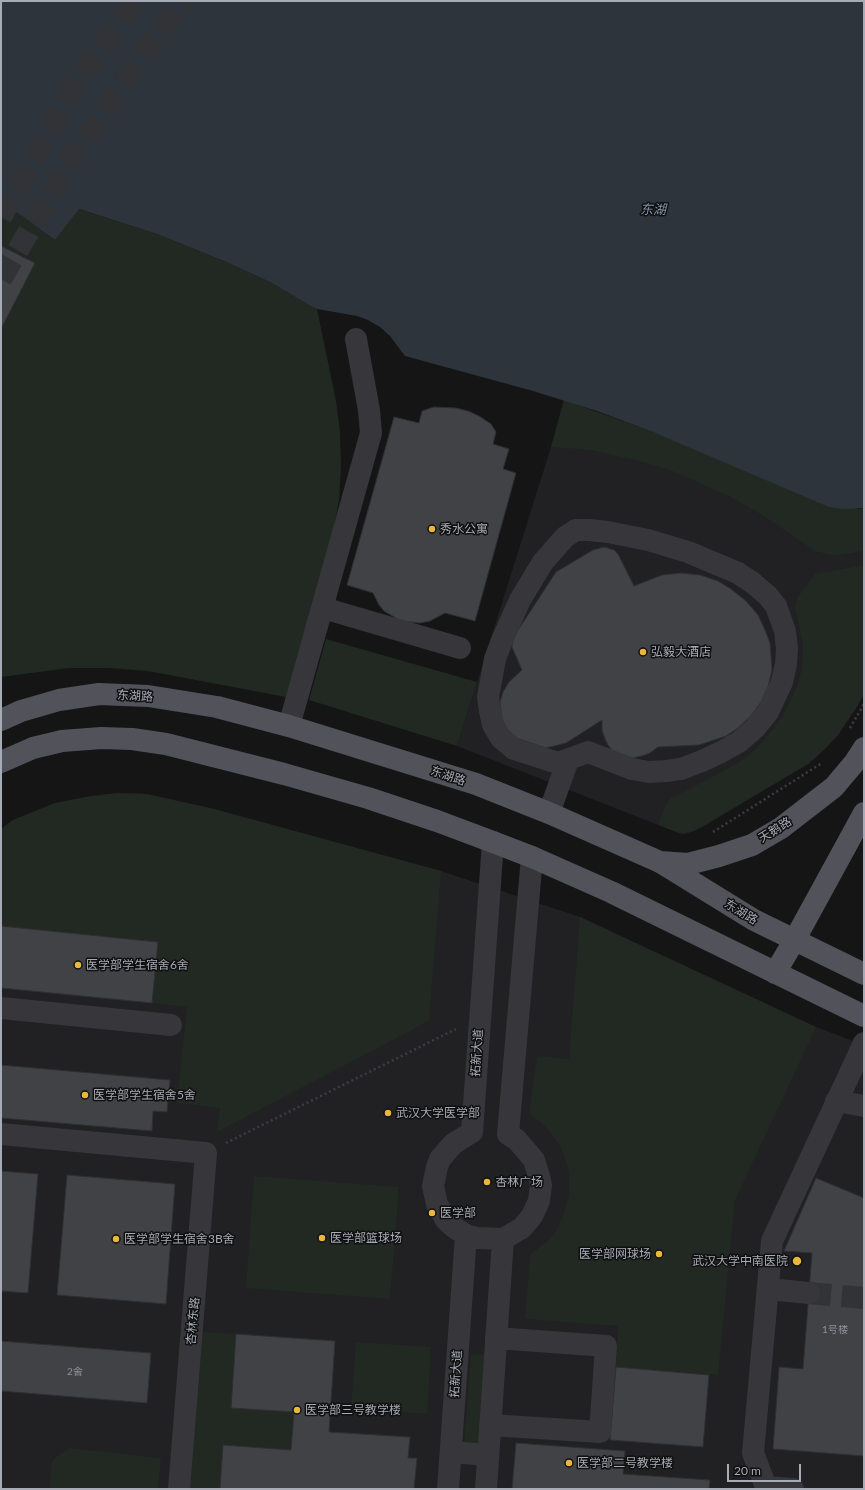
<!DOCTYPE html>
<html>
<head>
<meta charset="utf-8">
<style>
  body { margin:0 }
  #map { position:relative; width:865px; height:1490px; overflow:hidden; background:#151516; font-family:Lato,sans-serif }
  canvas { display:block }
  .frame { position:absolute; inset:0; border:2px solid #a7abb6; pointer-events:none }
  .scale { position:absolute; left:727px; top:1464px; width:74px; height:18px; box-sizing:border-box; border:2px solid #a7abb6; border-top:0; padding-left:5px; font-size:12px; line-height:14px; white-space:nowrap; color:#a7abb6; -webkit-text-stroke:3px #101011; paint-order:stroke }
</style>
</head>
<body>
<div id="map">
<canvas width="865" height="1490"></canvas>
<div class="frame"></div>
<div class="scale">20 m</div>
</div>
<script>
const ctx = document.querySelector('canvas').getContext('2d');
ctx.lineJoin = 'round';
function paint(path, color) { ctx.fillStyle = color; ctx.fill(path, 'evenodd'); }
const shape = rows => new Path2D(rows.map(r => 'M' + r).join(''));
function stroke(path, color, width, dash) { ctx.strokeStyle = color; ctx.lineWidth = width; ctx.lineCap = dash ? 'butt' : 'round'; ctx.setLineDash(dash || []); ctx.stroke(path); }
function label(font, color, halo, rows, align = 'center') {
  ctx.font = font + ' Lato,"Noto Sans SC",sans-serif'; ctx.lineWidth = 3; ctx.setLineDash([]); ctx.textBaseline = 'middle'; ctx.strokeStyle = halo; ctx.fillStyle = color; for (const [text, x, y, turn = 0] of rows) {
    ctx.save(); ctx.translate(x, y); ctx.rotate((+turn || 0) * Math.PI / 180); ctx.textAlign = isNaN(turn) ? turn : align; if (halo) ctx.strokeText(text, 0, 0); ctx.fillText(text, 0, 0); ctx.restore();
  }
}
const built = shape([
  [564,400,653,432,858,509,864,508,864,694,856,708,838,735,824,750,808,764,701,828,688,833,683,834,676,832,457,746,551,447],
  [119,793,147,794,214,809,441,871,580,917,816,1027,864,1045,864,1489,1,1489,1,829,13,820,55,803,91,796]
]);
const green = shape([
  [1,201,55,240,78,209,157,234,224,261,272,283,307,304,317,309,336,401,340,432,341,466,339,500,333,533,286,697,148,671,109,668,69,668,1,677],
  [564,400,653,432,858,509,864,508,864,551,839,555,831,555,815,551,764,516,731,497,670,470,639,461,591,450,551,447],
  [864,565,864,694,856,708,838,735,824,750,808,764,694,831,683,834,658,825,666,805,671,798,720,773,744,759,761,744,774,728,785,712,798,684,802,668,803,645,795,607,796,603,797,598,815,574],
  [326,639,477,682,457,746,309,700],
  [119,793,147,794,214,809,441,871,429,1021,217,1132,220,1108,177,1103,187,1007,152,1003,158,942,1,926,1,829,13,820,55,803,91,796],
  [580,917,816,1027,735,1200,718,1375,616,1367,618,1326,525,1319,530,1255,550,1239,556,1231,564,1214,569,1195,569,1175,567,1164,561,1147,550,1132,541,1122,529,1114,537,1056,569,1059],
  [254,1176,399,1187,390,1299,246,1288],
  [202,1332,236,1334,231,1407,294,1412,291,1450,223,1445,220,1489,189,1489],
  [356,1342,431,1347,427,1414,351,1408],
  [471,1354,485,1355,479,1446,464,1445],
  [70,1448,161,1458,158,1489,49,1489,52,1462,55,1458]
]);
const water = shape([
  [1,1,864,1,864,508,844,509,829,507,653,432,597,411,533,391,405,356,390,336,380,327,368,320,357,316,317,309,307,304,272,283,224,261,157,234,79,209,55,240,1,201]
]);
const building = shape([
  [1,246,35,263,1,329,1,246],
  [434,407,456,408,468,411,479,416,491,424,496,432,493,444,509,449,503,469,516,473,475,621,445,613,430,621,420,623,401,621,384,611,379,605,373,593,347,585,394,417,419,423,422,411,434,407],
  [604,547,614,550,618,554,634,586,662,575,681,573,700,575,718,581,731,589,746,601,758,615,765,630,770,643,772,670,768,687,761,702,751,716,738,728,726,736,699,745,658,747,650,753,642,756,632,758,614,753,608,745,605,739,602,730,602,720,566,743,546,748,510,736,502,722,500,702,503,692,509,682,522,670,512,647,513,638,556,572,593,550,604,547],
  [1,926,158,942,152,1003,1,988,1,926],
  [1,1065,170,1080,167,1112,153,1111,152,1131,1,1118,1,1065],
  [1,1171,38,1174,28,1293,1,1291,1,1171],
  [67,1175,175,1184,166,1304,57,1295,67,1175],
  [816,1178,864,1198,864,1456,773,1449,779,1367,803,1369,812,1253,784,1251,816,1178],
  [236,1334,335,1341,329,1432,410,1437,408,1458,417,1458,414,1489,220,1489,223,1445,291,1450,294,1412,231,1408,236,1334],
  [1,1341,151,1353,147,1403,1,1391,1,1341],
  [616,1367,709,1375,703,1447,610,1440,616,1367],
  [516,1443,625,1451,623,1474,710,1480,709,1489,512,1489,516,1443]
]);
const minorTunnel = shape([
  [809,1293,864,1298]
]);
const highwayTunnel = shape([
  [1,217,74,87,133,1],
  [1,279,67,166,152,41,185,1]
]);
const path = shape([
  [850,728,864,704],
  [713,832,822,763],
  [226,1143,456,1029]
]);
const minor = shape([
  [576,530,589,530,608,532,648,540,688,552,738,573,753,583,768,596,776,606,785,631,787,649,786,664,782,682,768,712,755,728,739,742,721,752,702,761,681,769,666,771,649,772,632,769,588,752,558,763,514,749,501,738,493,725,490,711,488,697,495,659,503,638,520,600,543,562,565,537,576,530],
  [323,608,460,648],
  [289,726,371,433,369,410,356,339],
  [549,813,568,760],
  [493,842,472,1132,453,1144,440,1159,437,1167,433,1186,437,1204,446,1220,455,1228,466,1235,477,1238,503,1239,522,1228,532,1216,539,1201,541,1185,539,1176,534,1160,517,1140,508,1134,532,857],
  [1,1008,171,1025],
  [836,1101,864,1106],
  [1,1134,206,1153,179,1489],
  [768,1289,809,1293],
  [490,1425,600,1432,606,1346,496,1338],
  [451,1452,488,1455],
  [448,1489,466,1235],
  [486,1489,503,1239],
  [793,1489,766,1487,753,1453,772,1241,864,1043]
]);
const major = shape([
  [1,720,21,711,59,700,99,694,148,696,217,707,289,726,476,784,549,813,660,862,754,920,864,974],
  [1,762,33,748,62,741,101,738,132,739,166,744,284,774,368,798,437,821,493,842,532,857,611,892,864,1016],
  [660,862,688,864,719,856,752,845,781,828,834,787,855,762,864,748],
  [775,973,794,941,864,813]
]);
const markers = [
  [432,529,4,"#e8b73b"],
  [643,652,4,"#e8b73b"],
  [78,965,4,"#e8b73b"],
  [85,1095,4,"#e8b73b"],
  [388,1113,4,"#e8b73b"],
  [487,1182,4,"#e8b73b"],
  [432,1213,4,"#e8b73b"],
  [322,1238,4,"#e8b73b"],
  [116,1239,4,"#e8b73b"],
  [659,1254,4,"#e8b73b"],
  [797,1261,5,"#e8b73b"],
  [297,1410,4,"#e8b73b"],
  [569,1463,4,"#e8b73b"]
];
const numberNames = [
  ["1号楼",835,1330],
  ["2舍",75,1372]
];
const poiNames = [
  ["秀水公寓",440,529],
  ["弘毅大酒店",651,652],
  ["医学部学生宿舍6舍",86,965],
  ["医学部学生宿舍5舍",93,1095],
  ["武汉大学医学部",396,1113],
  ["杏林广场",495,1182],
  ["医学部",440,1213],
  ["医学部篮球场",330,1238],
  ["医学部学生宿舍3B舍",124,1239],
  ["医学部网球场",651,1254,"right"],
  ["武汉大学中南医院",788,1261,"right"],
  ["医学部三号教学楼",305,1410],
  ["医学部二号教学楼",577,1463]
];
const streetNames = [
  ["东湖路",135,696,3],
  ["东湖路",448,776,18],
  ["天鹅路",775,830,-32],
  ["东湖路",741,912,31],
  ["拓新大道",477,1053,-86],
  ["杏林东路",193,1321,-85],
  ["拓新大道",456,1374,-86]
];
const waterNames = [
  ["东湖",653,210]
];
paint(built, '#212123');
paint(green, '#212922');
paint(water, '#2d343b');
paint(building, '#414246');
stroke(building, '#2f2f32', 1);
stroke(minorTunnel, '#323336', 22, [22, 11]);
stroke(highwayTunnel, '#323336', 22, [22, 11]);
stroke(path, '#3c3d42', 2.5, [2, 3]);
stroke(minor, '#36363b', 22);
stroke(major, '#52535a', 22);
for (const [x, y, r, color] of markers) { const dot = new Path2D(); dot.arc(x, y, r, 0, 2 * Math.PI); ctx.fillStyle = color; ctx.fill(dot); stroke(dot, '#101011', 1.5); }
label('10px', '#8e919a', null, numberNames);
label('12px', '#a7abb6', '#101011', poiNames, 'left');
label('12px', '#a7abb6', '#101011', streetNames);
label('italic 13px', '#8096af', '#101011', waterNames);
</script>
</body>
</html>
